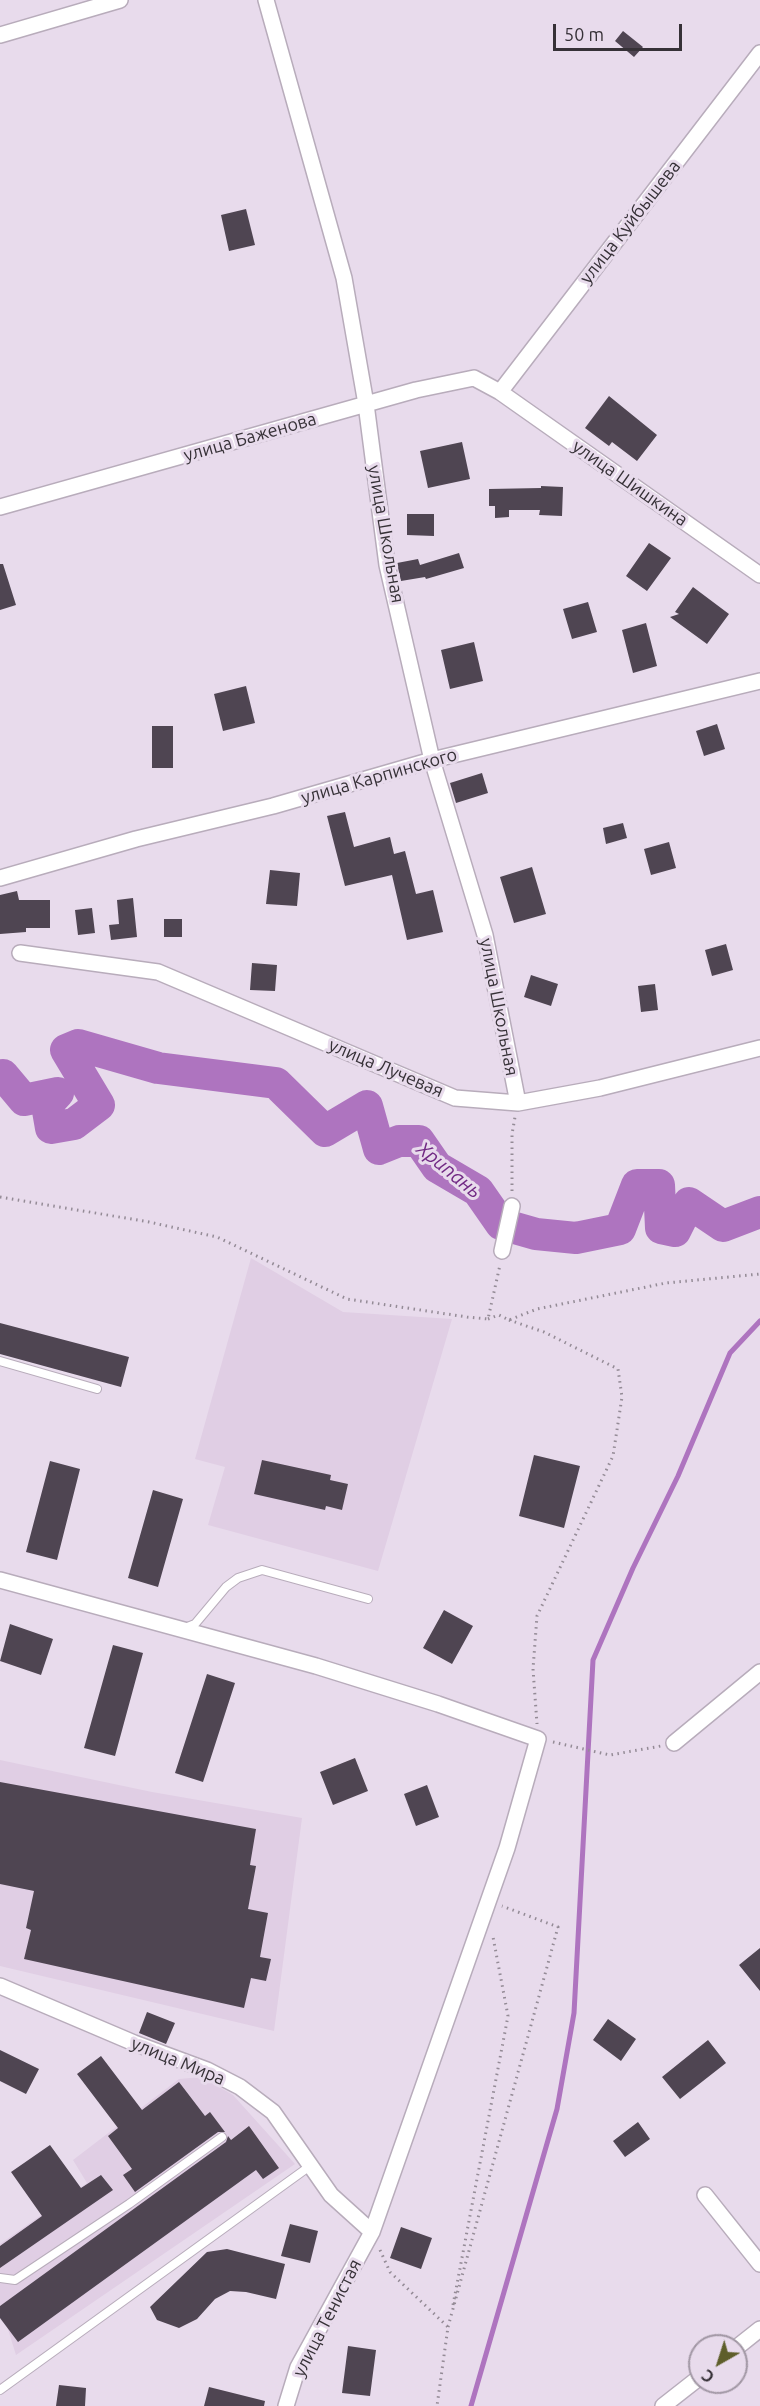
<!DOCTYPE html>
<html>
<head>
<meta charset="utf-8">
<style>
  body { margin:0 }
  #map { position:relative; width:760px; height:2406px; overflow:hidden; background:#e8dbec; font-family:Ubuntu,sans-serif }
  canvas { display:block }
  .north { position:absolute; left:688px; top:2334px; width:60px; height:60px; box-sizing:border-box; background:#e8dbec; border:2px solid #a197a4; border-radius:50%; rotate:219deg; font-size:16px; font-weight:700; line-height:24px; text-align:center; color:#363137 }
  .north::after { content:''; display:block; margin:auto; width:21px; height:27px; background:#5e5e2a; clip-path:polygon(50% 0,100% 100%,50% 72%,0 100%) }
  .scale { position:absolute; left:553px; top:24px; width:129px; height:27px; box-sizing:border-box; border:3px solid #363137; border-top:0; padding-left:8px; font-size:18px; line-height:21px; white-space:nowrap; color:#363137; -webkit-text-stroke:4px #e8dbec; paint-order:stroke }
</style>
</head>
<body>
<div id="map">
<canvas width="760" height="2406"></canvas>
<div class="north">С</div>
<div class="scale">50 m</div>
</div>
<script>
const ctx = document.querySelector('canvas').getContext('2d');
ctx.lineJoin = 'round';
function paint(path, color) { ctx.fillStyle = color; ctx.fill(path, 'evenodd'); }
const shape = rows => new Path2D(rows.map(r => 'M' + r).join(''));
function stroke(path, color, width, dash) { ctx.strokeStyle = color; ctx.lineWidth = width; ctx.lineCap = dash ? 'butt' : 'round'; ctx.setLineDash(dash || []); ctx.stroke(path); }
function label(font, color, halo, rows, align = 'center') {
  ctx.font = font + ' Ubuntu,sans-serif'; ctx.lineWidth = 6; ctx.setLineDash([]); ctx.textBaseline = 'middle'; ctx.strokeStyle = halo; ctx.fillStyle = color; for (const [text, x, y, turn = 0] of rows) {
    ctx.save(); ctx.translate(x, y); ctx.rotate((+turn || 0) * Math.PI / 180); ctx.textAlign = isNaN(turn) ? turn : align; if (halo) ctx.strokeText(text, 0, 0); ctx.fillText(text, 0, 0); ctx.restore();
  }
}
const built = shape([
  [251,1258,343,1312,452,1319,378,1571,208,1525,225,1467,195,1459],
  [0,1760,152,1792,302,1818,274,2031,0,1966],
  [202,2077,233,2095,295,2164,16,2355,0,2304,0,2244,87,2183,73,2160,179,2079]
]);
const stream = shape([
  [471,2406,557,2109,574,2013,593,1660,633,1568,678,1476,730,1353,760,1321]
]);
const river = shape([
  [0,1076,3,1075,24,1100,58,1093,47,1105,51,1128,74,1124,99,1105,66,1050,78,1045,158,1068,276,1083,325,1131,367,1106,379,1149,399,1141,419,1141,437,1167,478,1191,501,1224,536,1234,576,1238,620,1229,637,1185,659,1185,661,1228,675,1231,689,1203,723,1226,760,1212]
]);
const building = shape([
  [623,31,643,47,634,57,615,41],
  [246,209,255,245,229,251,221,215],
  [609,396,657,435,637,461,612,442,609,446,585,428],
  [462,442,470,479,428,488,420,451],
  [541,486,563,487,562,516,539,515,540,510,509,510,509,517,495,518,495,506,489,506,489,489,541,488],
  [407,514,434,514,434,536,407,535],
  [649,543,671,558,647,591,626,576],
  [459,553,464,568,426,579,425,577,401,581,397,563,418,559,420,565],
  [0,564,3,564,16,605,0,610],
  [693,587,729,614,707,644,670,617,679,614,675,612],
  [588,602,597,632,572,639,563,609],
  [646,623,657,666,633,673,622,630],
  [474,642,483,681,450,689,441,650],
  [246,686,255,723,223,731,214,694],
  [717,724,725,749,704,756,696,731],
  [152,726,173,726,173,768,152,768],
  [482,773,488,793,456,803,450,783],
  [345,812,354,847,390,837,394,854,405,851,416,894,433,890,443,932,407,940,392,875,345,886,327,816],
  [623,823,627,838,606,844,603,828],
  [669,842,676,868,651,875,644,849],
  [532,867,546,914,514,923,500,877],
  [270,870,300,873,297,906,266,904],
  [17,891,19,900,50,900,50,928,26,928,26,932,0,934,0,895],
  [133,898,137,937,111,940,109,925,119,924,117,900],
  [92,908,95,933,78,935,75,910],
  [164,919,182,919,182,937,164,937],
  [726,944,733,970,712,976,705,950],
  [252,963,277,965,275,991,250,990],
  [531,975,558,984,551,1006,524,997],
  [655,984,658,1010,641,1012,638,986],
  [0,1323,129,1357,121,1387,0,1354],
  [534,1455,580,1466,564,1528,519,1516],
  [262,1460,331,1475,330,1480,348,1484,342,1510,326,1506,325,1510,254,1494],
  [50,1461,80,1469,57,1560,26,1552],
  [153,1490,183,1499,158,1587,128,1578],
  [444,1610,473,1626,452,1664,423,1648],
  [10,1624,53,1639,41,1675,0,1661],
  [113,1645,143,1653,115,1756,84,1748],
  [207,1674,235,1683,203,1782,175,1773],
  [355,1758,368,1791,333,1805,320,1772],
  [0,1782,256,1829,250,1865,256,1866,248,1909,268,1913,260,1957,271,1959,266,1981,251,1978,244,2008,24,1959,31,1930,26,1928,34,1891,0,1884],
  [427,1785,439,1817,416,1826,404,1794],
  [760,1948,760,1991,739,1965],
  [147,2012,175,2023,166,2044,139,2033],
  [608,2019,636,2039,621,2061,593,2040],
  [708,2040,726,2063,680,2099,662,2077],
  [0,2050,39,2069,26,2094,0,2081],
  [101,2056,142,2110,179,2082,205,2116,210,2112,225,2132,218,2132,135,2192,123,2175,132,2169,108,2136,118,2128,77,2074],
  [638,2122,650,2139,625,2157,613,2141],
  [249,2126,279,2168,263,2179,256,2170,18,2342,0,2318,0,2306,226,2142,228,2136,231,2140],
  [50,2145,81,2188,101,2175,113,2190,0,2268,0,2246,42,2216,11,2172],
  [290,2224,318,2231,310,2263,281,2256],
  [401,2227,432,2238,421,2269,390,2258],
  [227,2249,285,2264,276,2299,246,2292,230,2291,215,2299,197,2319,179,2328,157,2320,150,2307,207,2252],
  [348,2346,376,2350,370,2396,342,2393],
  [59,2385,86,2388,85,2406,56,2406],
  [209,2387,265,2401,264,2406,204,2406]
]);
const path = shape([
  [512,1191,512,1134,515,1117],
  [0,1197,149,1222,217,1237,347,1299,467,1317,488,1319,500,1265],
  [488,1319,499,1315,509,1320,537,1309,666,1283,760,1274],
  [509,1320,544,1332,618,1369,622,1397,613,1456,537,1616,533,1669,537,1724],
  [553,1742,610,1755,661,1746],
  [380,2250,390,2272,448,2327,437,2406],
  [453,2305,508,2016,493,1937],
  [448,2327,558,1927,502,1906]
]);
const lane = shape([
  [0,1361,97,1389],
  [185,1628,195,1624,226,1587,238,1578,262,1570,368,1599],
  [0,2278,15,2280,129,2204,222,2137],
  [0,2390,310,2166]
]);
const street = shape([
  [266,0,344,278,366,404,387,565,432,760,485,935,518,1103],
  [0,35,120,0],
  [500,392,760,53],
  [0,507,416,390,474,378,500,392,760,575],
  [0,878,136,839,273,806,432,760,760,681],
  [20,953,158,972,455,1098,518,1103,600,1088,760,1048],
  [502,1251,512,1206],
  [0,1580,316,1666,438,1704,538,1739,507,1848,372,2232,298,2367,286,2406],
  [674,1743,760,1672],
  [0,1986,134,2043,207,2070,240,2087,273,2112,331,2195,372,2232],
  [705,2195,760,2264],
  [736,2348,760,2329],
  [663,2406,700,2377]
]);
const streetNames = [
  ["улица Куйбышева",630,222,-52],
  ["улица Баженова",250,437,-16],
  ["улица Шишкина",630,483,35],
  ["улица Школьная",386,534,80],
  ["улица Карпинского",379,776,-16],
  ["улица Школьная",499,1007,79],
  ["улица Лучевая",386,1068,23],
  ["улица Мира",178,2061,22],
  ["улица Тенистая",327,2318,-63]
];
const waterNames = [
  ["Хрипань",449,1170,39]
];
paint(built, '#e0cee4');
stroke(stream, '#ae74bf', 5);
stroke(river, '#ae74bf', 32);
paint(building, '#4f4552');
stroke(lane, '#b8acbb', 10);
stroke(street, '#b8acbb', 18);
stroke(path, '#948b96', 3, [1.5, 4.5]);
stroke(lane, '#fff', 8);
stroke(street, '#fff', 15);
label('18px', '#363137', '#e8dbec', streetNames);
label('italic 20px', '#712984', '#e8dbec', waterNames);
</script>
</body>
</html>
